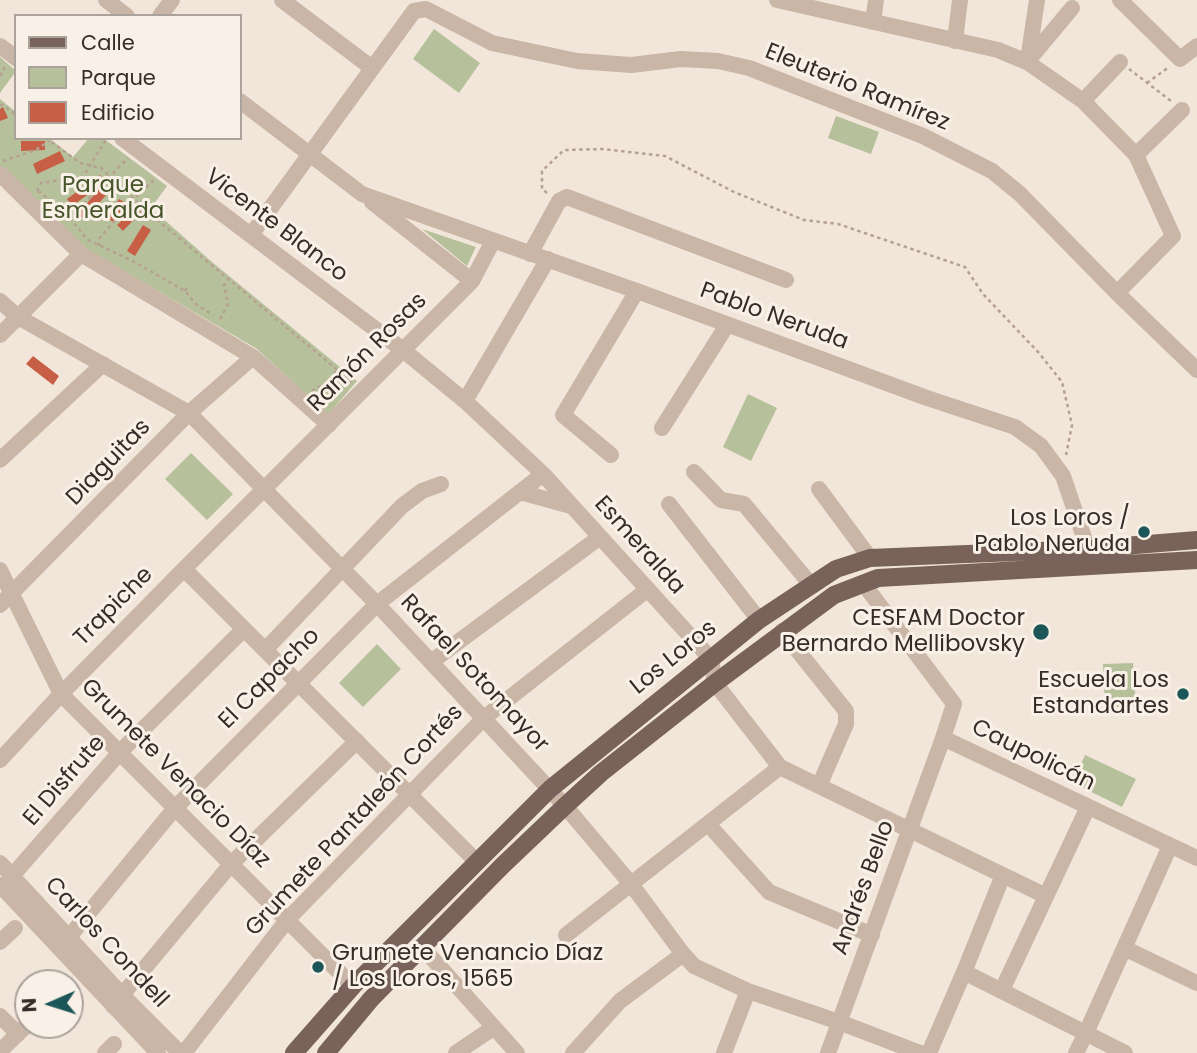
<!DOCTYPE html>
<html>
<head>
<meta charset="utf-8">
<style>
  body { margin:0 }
  #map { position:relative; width:1197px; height:1053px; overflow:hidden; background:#f2e6db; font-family:Poppins,sans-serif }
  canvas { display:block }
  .legend { position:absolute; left:14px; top:14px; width:228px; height:126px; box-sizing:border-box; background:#f9f1e7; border:2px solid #aba29b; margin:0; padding:9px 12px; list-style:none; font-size:21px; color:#362c28 }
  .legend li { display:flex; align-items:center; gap:14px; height:35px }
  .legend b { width:35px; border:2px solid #aba29b }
  .north { position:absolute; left:14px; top:969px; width:70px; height:70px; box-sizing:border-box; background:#f9f1e7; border:2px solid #aba29b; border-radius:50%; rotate:267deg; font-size:19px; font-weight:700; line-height:28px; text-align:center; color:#362c28 }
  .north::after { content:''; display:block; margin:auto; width:24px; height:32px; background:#1d5658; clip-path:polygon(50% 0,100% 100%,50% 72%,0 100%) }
</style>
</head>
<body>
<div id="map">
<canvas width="1197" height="1053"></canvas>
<ul class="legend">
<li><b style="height:9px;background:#786259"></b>Calle</li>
<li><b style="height:19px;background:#b6c19b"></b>Parque</li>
<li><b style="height:19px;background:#c65f45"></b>Edificio</li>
</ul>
<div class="north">N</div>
</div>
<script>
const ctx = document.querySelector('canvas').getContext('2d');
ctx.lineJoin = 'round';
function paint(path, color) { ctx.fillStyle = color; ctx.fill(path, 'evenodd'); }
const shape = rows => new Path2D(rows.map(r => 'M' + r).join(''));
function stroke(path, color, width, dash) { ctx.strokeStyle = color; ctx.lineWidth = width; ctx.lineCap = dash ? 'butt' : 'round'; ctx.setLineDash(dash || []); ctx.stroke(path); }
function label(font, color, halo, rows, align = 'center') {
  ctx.font = font + ' Poppins,sans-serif'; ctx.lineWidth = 6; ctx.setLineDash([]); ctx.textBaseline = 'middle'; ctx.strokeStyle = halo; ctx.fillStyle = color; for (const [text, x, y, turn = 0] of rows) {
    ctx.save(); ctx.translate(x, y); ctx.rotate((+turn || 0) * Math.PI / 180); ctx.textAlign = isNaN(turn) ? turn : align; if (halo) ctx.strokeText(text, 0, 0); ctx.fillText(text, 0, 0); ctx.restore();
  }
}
const green = shape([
  [434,29,480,63,459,93,413,59],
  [0,57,16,71,0,93],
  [0,99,16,112,16,138,49,138,73,157,89,138,103,138,167,186,151,208,212,262,357,381,328,415,257,349,78,244,0,167],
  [836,116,879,132,871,154,828,138],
  [422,229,476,247,467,266],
  [748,394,777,408,751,461,723,447],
  [191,453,233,494,207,520,165,479],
  [377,644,401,669,363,707,339,683],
  [1133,663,1136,706,1105,708,1103,664],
  [1085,755,1136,779,1122,807,1075,784,1075,777]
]);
const building = shape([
  [3,107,8,118,0,121,0,109],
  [21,141,45,141,45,150,21,151],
  [60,151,65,161,37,174,33,164],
  [100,175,105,182,72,206,67,199],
  [99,189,106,195,85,220,78,214],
  [119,199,126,203,113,222,106,217],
  [136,207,141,212,123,231,117,225],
  [143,225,151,230,135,256,127,251],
  [33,356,59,376,53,385,26,364]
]);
const path = shape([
  [1129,69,1171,101],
  [0,76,5,67],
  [1147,83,1169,67],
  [0,105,3,105,16,115],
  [46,138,80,163,101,168,143,208,352,382],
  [3,161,36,150,49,141],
  [37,191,41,183,83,177,107,138],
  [38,191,61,208,88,240,131,260,185,291,197,305,213,315],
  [547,193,542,189,542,171,564,150,602,149,665,156,734,192,804,220,838,224,965,267,983,294,1039,353,1062,382,1072,425,1066,455],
  [69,219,128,158],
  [99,246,99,239,133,199,154,180],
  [185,291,188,285],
  [220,319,228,304,224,285,228,279],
  [312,391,331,380,337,369]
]);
const minor = shape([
  [106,0,127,16],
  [282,0,372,68],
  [777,0,998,50,1027,62,1083,101,1136,155,1173,236,1117,293],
  [1120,0,1180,59,1197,46],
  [160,16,172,0],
  [873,22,876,0],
  [955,41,960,0],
  [0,46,16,58],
  [1028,60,1037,0],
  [1027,62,1072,8],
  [240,101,362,194,637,291,927,398,1015,427,1041,446,1063,476,1088,549,1089,561],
  [1083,101,1120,62],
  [122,138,403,350,465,401,543,474,711,659,715,683,780,767,1046,896],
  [1136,155,1182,110],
  [0,174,81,254,253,357,329,425],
  [372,202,472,281],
  [251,235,414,11,426,9,492,43,577,61,631,65,681,59,718,61,749,68,923,136,992,171,1020,194,1117,293,1197,370],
  [530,254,559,201,567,197,786,280],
  [0,301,18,317,189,413,377,604,565,806,631,884,683,954,694,966,748,991,839,1022,920,1053],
  [0,335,81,254],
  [465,401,548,259],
  [662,428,727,325],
  [611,455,563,415,637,291],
  [0,460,103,364],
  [694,472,721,500,744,504,812,586],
  [819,489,870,558],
  [520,492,571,506],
  [669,504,759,620],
  [184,569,476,861],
  [0,570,61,694,353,986],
  [863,583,954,704,943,738,1197,858],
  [0,605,189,413,253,357],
  [782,631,846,711,846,724,819,786],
  [265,650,402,506,422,491,441,484],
  [431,662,600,537],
  [0,760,61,694,184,569,472,281,493,241],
  [708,824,769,892,872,935],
  [0,863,122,995,180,1053],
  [12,876,121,751,244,629],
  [0,885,158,1053],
  [566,935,780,767],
  [0,942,15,928],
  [422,947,517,1053],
  [60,948,175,808,377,604,543,474],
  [1124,948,1197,983],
  [964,972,1125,1053],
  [1002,990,1088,807],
  [113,1006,232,863,357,741],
  [0,1016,18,1034],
  [0,1051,28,1024],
  [105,1053,114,1044],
  [184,1053,288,919,484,718,648,589],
  [456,1053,493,1028],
  [573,1053,620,1001,683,954],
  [724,1053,748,991],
  [828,1053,943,738],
  [929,1053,964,972,1003,875],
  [1076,1053,1086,1033,1170,846]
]);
const major = shape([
  [294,1053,353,986,550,789,759,620,836,569,870,558,1088,549,1197,540],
  [326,1053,371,999,502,866,565,806,601,773,715,683,834,595,878,578,1197,560]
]);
const markers = [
  [1144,532,7,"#1d5658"],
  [1041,632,9,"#1d5658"],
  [1183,694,7,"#1d5658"],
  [318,967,7,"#1d5658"]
];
const streetNames = [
  ["Eleuterio Ramírez",857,88,22],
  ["Vicente Blanco",276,226,37],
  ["Pablo Neruda",774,317,20],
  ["Ramón Rosas",368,353,-45],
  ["Diaguitas",109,463,-46],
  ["Esmeralda",639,546,48],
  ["Trapiche",114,607,-45],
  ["Los Loros",674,658,-39],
  ["Rafael Sotomayor",474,674,47],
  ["El Capacho",270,679,-45],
  ["Caupolicán",1033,756,26],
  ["Grumete Venacio Díaz",175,774,45],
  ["El Disfrute",65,781,-49],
  ["Grumete Pantaleón Cortés",355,821,-47],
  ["Andrés Bello",864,888,-70],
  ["Carlos Condell",106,943,47]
];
const parkNames = [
  ["Parque",103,186],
  ["Esmeralda",103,212]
];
const poiNames = [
  ["Los Loros /",1130,519],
  ["Pablo Neruda",1130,545],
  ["CESFAM Doctor",1025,619],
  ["Bernardo Mellibovsky",1025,645],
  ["Escuela Los",1169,681],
  ["Estandartes",1169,707],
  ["Grumete Venancio Díaz",332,954,"left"],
  ["/ Los Loros, 1565",332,980,"left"]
];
paint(green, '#b6c19b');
paint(building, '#c65f45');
stroke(path, '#b6a091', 2.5, [3.5, 3.5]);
stroke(minor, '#cab6a7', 16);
stroke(major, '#786259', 18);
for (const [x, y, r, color] of markers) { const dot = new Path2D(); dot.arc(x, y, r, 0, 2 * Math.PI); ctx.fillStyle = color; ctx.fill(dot); stroke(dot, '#f9f1e7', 2.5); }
label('23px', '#362c28', '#f9f1e7', streetNames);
label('23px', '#47552b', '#f9f1e7', parkNames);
label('23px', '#362c28', '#f9f1e7', poiNames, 'right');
</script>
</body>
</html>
